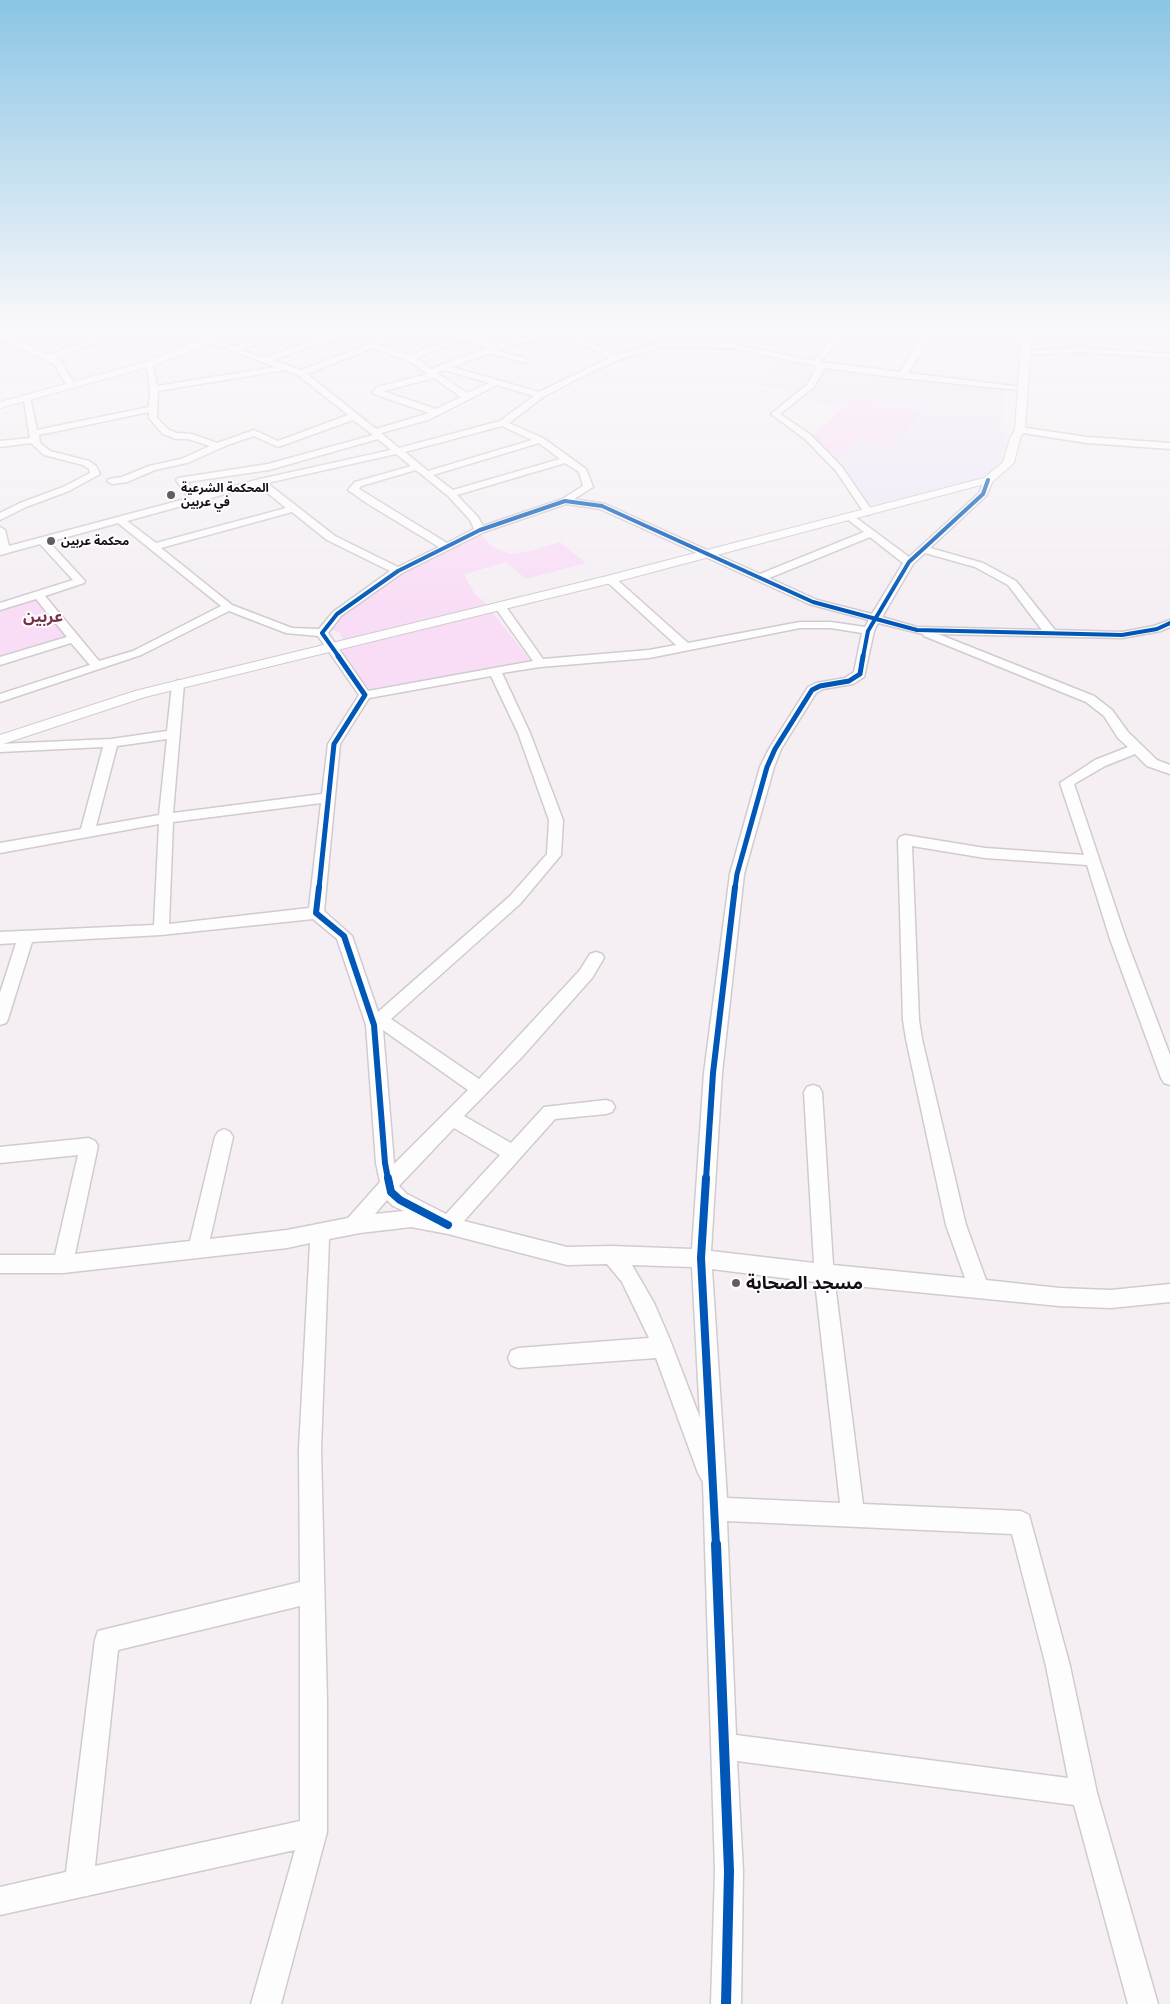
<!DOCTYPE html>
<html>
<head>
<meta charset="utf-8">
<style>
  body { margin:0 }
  canvas { display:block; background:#f5eff4 }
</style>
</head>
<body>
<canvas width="1170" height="2004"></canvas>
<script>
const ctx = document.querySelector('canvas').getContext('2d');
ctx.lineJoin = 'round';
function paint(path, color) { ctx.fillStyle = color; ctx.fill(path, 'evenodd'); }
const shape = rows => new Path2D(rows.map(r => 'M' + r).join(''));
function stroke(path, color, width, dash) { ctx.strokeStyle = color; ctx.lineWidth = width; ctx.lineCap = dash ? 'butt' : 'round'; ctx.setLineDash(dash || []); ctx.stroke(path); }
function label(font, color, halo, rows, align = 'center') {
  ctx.font = font + ' "Golos Text","Noto Sans Arabic",sans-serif'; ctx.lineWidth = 4; ctx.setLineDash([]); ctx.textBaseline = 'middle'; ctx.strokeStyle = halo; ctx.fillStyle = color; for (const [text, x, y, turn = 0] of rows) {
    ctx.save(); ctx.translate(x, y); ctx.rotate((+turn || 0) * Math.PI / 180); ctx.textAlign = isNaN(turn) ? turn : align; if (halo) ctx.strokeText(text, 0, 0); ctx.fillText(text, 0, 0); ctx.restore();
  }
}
const industrial = shape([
  [782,360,817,369,796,392,755,384],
  [826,368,1005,389,1000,427,1008,437,1000,461,984,477,872,506,845,469,836,461,858,440,924,412,852,399,842,408,800,398,815,386]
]);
const green = shape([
  [852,399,893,407,924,412,890,447,858,440,836,461,811,437],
  [481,535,492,547,511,554,532,551,560,542,586,563,526,579,506,562,464,574,474,593,486,604,531,661,369,689,341,654,346,644,340,633,332,630,342,615,403,573],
  [36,597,68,637,0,658,0,609]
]);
const minor = shape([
  [26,327,36,327,10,337,48,355,130,327,140,327,54,358,60,360,74,384,70,386,67,386,54,364,3,340,0,340,0,335,26,327],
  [75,327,86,327,78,330,75,330,75,327],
  [166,327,176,327,196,335,189,337,166,327],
  [296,327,307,327,240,349,264,358,351,327,357,327,357,331,272,360,301,370,415,327,425,327,380,345,410,355,457,337,429,329,429,327,439,327,469,334,490,342,494,346,556,327,570,327,566,330,616,355,656,344,631,327,639,327,664,343,730,344,743,327,750,327,737,345,813,361,843,327,850,327,820,362,900,372,919,340,929,327,935,327,936,329,908,373,1014,386,1017,386,1017,390,902,378,825,368,814,387,780,414,811,435,842,467,873,512,868,515,865,514,836,471,805,439,771,414,808,384,817,366,732,348,662,347,618,360,575,380,543,397,509,423,543,438,586,469,593,487,574,499,605,504,760,574,864,532,847,519,847,515,851,514,909,557,979,493,985,478,991,478,993,480,986,496,930,548,983,563,1016,581,1055,630,1122,632,1154,626,1170,620,1170,627,1161,631,1122,638,938,634,1094,696,1112,710,1128,732,1157,760,1170,765,1170,774,1147,766,1135,754,1105,766,1074,784,1126,939,1170,1055,1170,1085,1164,1083,1161,1078,1110,939,1087,865,985,858,912,846,919,1020,922,1039,966,1225,986,1280,1059,1288,1111,1290,1170,1284,1170,1302,1111,1308,1059,1306,835,1284,863,1504,1021,1511,1029,1515,1070,1666,1097,1793,1158,2004,1128,2004,1074,1805,737,1761,743,1871,741,2004,711,2004,715,1871,703,1482,698,1473,656,1358,518,1368,511,1365,508,1358,511,1351,518,1348,649,1338,622,1282,607,1264,567,1265,448,1234,411,1227,360,1233,329,1239,321,1449,327,1701,327,1832,281,2004,251,2004,295,1850,0,1915,0,1887,66,1872,95,1640,98,1631,300,1582,299,1449,310,1243,287,1248,63,1273,0,1273,0,1255,55,1255,78,1155,0,1163,0,1147,89,1138,95,1141,98,1146,75,1254,190,1241,215,1137,218,1132,224,1129,230,1132,233,1137,210,1239,287,1230,348,1218,380,1182,376,1163,366,1025,337,939,313,919,161,935,32,942,8,1019,6,1023,0,1025,0,993,16,943,0,944,0,932,154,925,159,824,0,853,0,843,81,829,103,747,0,752,0,744,111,739,167,731,172,684,178,680,184,684,173,813,322,794,328,744,359,695,318,636,286,633,229,611,141,655,0,702,0,694,90,665,71,643,0,665,0,657,67,637,36,599,0,610,0,603,73,580,40,544,0,555,0,527,5,530,9,546,189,498,176,480,178,478,268,464,373,435,353,420,278,447,254,436,230,444,187,463,155,470,127,482,112,484,107,481,109,479,122,477,149,466,181,459,210,446,188,439,176,439,163,434,149,418,149,412,39,435,40,443,50,451,89,461,96,466,100,474,69,491,26,507,0,520,0,513,20,503,63,487,90,473,89,469,83,465,44,455,31,443,0,447,0,441,30,438,23,395,30,397,37,430,149,407,150,389,146,362,153,364,157,386,276,367,203,340,207,338,233,347,296,327],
  [559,332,609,358,539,392,452,367,490,353,526,363,526,359,497,350,559,332],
  [464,339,487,348,431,369,416,358,464,339],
  [373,348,407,360,428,374,378,387,373,392,374,394,429,413,376,429,307,374,373,348],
  [285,370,298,375,348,415,278,441,254,430,217,443,192,434,177,433,169,430,157,418,158,391,285,370],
  [445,370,489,383,467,393,437,373,445,370],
  [434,378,461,397,436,409,383,391,434,378],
  [497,385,534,396,500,421,399,448,381,433,428,420,497,385],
  [502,426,532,440,428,471,405,452,502,426],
  [378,439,391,450,260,479,198,496,187,482,269,470,378,439],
  [539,443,560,459,453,490,433,475,539,443],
  [396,454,411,466,355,482,348,490,368,504,439,547,398,567,335,536,267,483,396,454],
  [565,463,579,472,583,486,562,499,483,526,478,517,457,495,565,463],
  [416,470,448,496,470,520,474,529,447,543,359,489,361,486,416,470],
  [258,485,286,508,156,543,127,521,258,485],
  [566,504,600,509,809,604,869,620,865,627,831,622,800,622,688,643,614,577,610,576,605,579,606,581,676,645,649,650,543,659,504,604,500,603,494,606,533,661,368,691,328,633,341,616,402,573,484,532,566,504],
  [292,512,327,540,390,571,333,612,319,629,292,628,232,605,161,548,292,512],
  [118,523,221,606,133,651,99,661,45,596,84,583,85,581,49,542,118,523],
  [870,537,903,563,872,614,817,600,769,578,870,537],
  [925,553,975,567,1008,585,1042,630,917,627,882,617,913,564,925,553],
  [878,623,923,634,924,636,1086,702,1104,716,1118,738,1128,747,1095,760,1060,783,1084,855,985,848,905,835,900,837,898,840,903,1020,906,1039,946,1225,965,1278,833,1265,822,1092,819,1087,813,1085,807,1087,804,1092,814,1263,711,1251,722,1073,744,874,774,767,781,749,816,693,823,689,853,684,864,677,874,631,878,623],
  [800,628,831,628,862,633,854,672,845,678,816,683,808,687,769,749,760,767,730,874,704,1073,692,1249,612,1246,567,1247,464,1221,555,1119,606,1114,612,1112,615,1107,612,1102,606,1100,544,1107,511,1143,464,1116,522,1057,592,978,604,958,602,954,596,952,590,954,580,970,479,1079,391,1019,520,904,561,855,563,820,530,733,502,673,540,667,649,658,800,628],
  [491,676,518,733,549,820,547,854,510,896,378,1012,352,936,324,911,340,744,369,698,491,676],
  [167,739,159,815,96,826,117,746,167,739],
  [321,803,309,908,169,924,173,822,321,803],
  [383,1030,468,1090,394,1164,394,1163,383,1030],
  [454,1128,500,1155,446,1214,407,1194,399,1186,454,1128],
  [387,1200,393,1206,404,1211,375,1214,387,1200],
  [632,1265,692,1267,700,1418,670,1340,654,1303,632,1265],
  [712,1269,815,1282,840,1503,727,1498,712,1269],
  [727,1521,1012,1534,1046,1666,1068,1778,736,1735,727,1521],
  [300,1606,300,1821,95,1866,118,1650,300,1606],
  [989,327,1011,327,1025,330,1021,332,993,329,989,327],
  [1080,348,1170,354,1170,358,1080,352,1018,355,1014,353,1018,351,1080,348],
  [1020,427,1087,437,1170,443,1170,449,1087,443,1017,432,1017,428,1020,427]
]);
const major = shape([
  [238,327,251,327,152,366,0,408,0,402,146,362,204,338,238,327],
  [1022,327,1032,327,1025,430,1020,438,1014,463,992,482,615,582,145,697,0,745,0,735,135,691,607,576,984,478,1003,462,1010,438,1015,430,1022,327]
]);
const cyclewayFar4 = shape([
  [339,657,322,633,337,614,398,571,480,530,565,501,602,506,813,602,917,630,1122,635,1157,629,1170,623],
  [863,657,868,631,909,562,983,494,988,480]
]);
const cyclewayFar3 = shape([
  [319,888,334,744,365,695,338,656],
  [735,888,737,874,767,767,775,749,812,690,820,686,849,681,860,674,863,656]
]);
const cyclewayFar2 = shape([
  [319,887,316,913,344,936,374,1025,385,1163,388,1179],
  [706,1179,713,1073,735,887]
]);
const cyclewayFar1 = shape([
  [388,1178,391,1192,400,1200,448,1225],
  [706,1178,701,1258,716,1545]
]);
const cycleway = shape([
  [716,1544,729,1871,726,2004]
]);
const markers = [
  [171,495,5,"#625d61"],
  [51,541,5,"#625d61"],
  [736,1283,5,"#625d61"]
];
const farPoinames = [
  ["المحكمة الشرعية",181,488],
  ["في عربين",181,502],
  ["محكمة عربين",61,541]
];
const farDistrictnames = [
  ["عربين",43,617]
];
const nearPoinames = [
  ["مسجد الصحابة",746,1283]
];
paint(industrial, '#eee8f7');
paint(green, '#f9ddf6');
stroke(minor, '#d0cbcf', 3);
stroke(major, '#d0cbcf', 2);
paint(minor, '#fefdfd');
paint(major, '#fefdfd');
stroke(cyclewayFar4, '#0057b8', 4);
stroke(cyclewayFar3, '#0057b8', 5);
stroke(cyclewayFar2, '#0057b8', 6);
stroke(cyclewayFar1, '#0057b8', 8);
stroke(cycleway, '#0057b8', 10);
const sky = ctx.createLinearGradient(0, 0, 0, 607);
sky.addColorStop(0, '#8bc5e5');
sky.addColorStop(0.54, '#faf8fa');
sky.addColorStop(1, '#faf8fa00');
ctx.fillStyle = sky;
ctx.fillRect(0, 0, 1170, 607);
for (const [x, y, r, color] of markers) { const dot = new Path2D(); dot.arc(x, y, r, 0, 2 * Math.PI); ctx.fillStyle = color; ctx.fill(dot); stroke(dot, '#fffdff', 2); }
label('bold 12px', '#130f12', '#fffdff', farPoinames, 'left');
label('bold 16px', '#773145', '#fffdff', farDistrictnames);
label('bold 18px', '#130f12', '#fffdff', nearPoinames, 'left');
</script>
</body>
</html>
